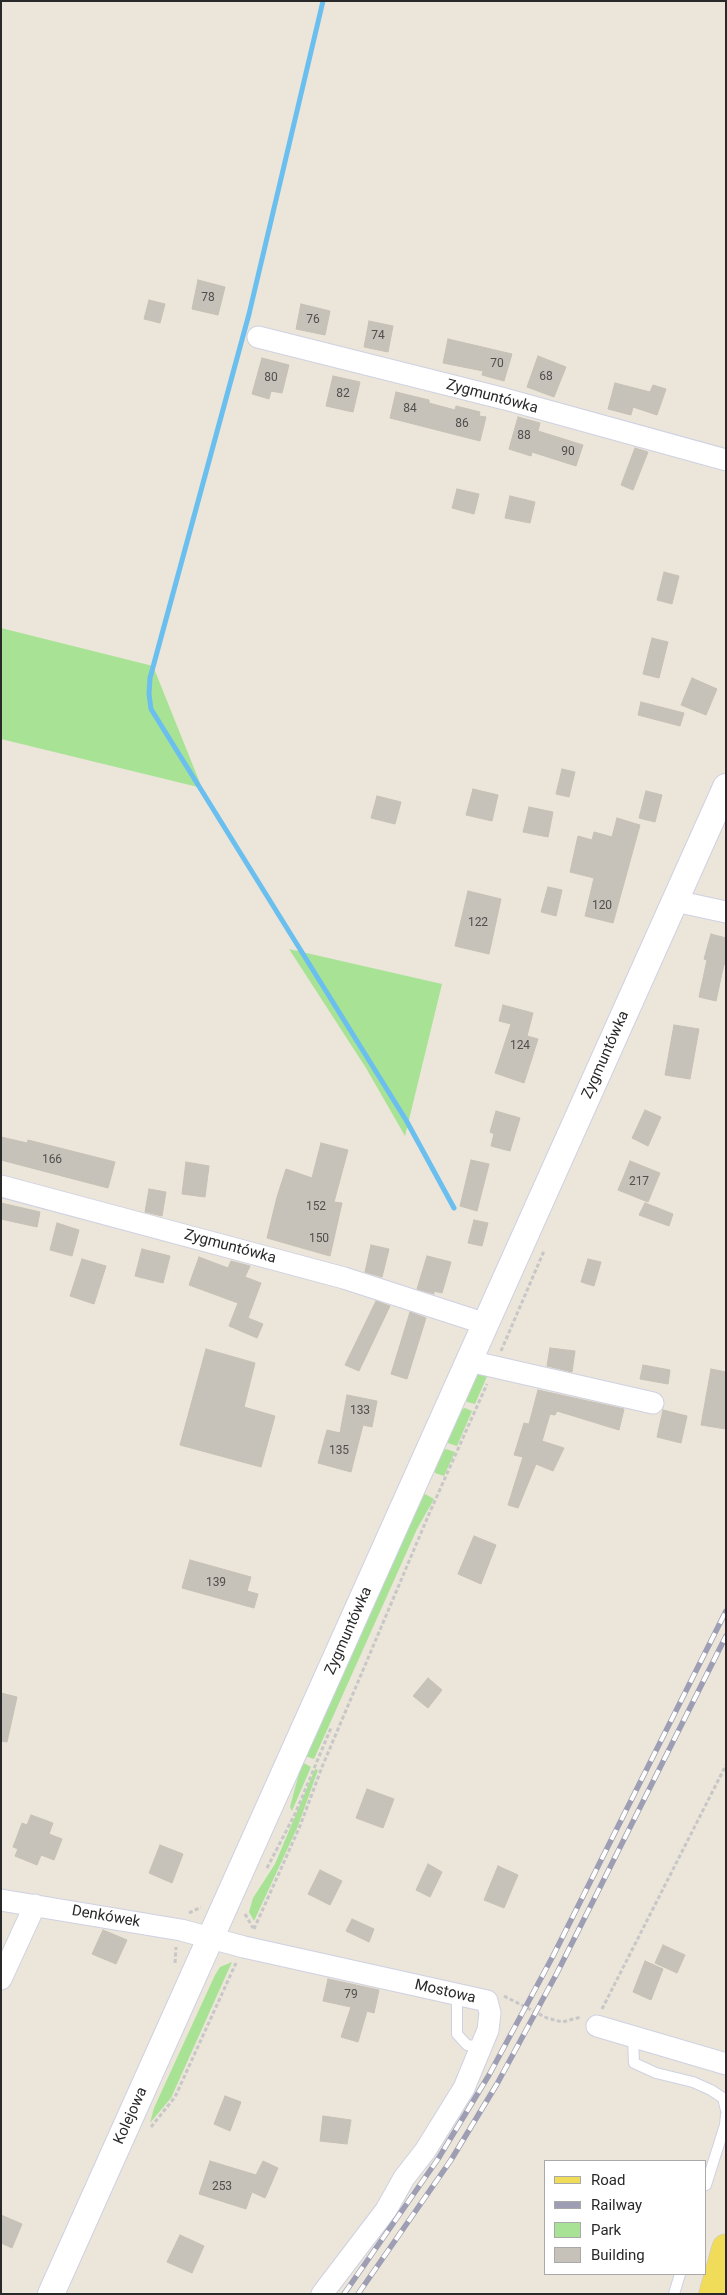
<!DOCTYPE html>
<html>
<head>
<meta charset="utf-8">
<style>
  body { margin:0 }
  #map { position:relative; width:727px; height:2295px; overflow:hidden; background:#ebe5da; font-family:Roboto,sans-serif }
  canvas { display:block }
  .frame { position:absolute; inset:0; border:2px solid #292929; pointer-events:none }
  .legend { position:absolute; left:544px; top:2160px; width:162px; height:115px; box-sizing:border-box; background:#fff; border:1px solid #a9a9a9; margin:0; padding:6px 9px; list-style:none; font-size:15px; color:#292929 }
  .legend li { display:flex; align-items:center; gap:10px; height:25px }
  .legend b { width:25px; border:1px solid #a9a9a9 }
</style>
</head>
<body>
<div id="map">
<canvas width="727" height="2295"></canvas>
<div class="frame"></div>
<ul class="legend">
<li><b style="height:6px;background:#f1dc59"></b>Road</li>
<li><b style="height:6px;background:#9d9eb3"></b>Railway</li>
<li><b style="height:14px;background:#a8e395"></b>Park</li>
<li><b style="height:14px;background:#c6c2ba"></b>Building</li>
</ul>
</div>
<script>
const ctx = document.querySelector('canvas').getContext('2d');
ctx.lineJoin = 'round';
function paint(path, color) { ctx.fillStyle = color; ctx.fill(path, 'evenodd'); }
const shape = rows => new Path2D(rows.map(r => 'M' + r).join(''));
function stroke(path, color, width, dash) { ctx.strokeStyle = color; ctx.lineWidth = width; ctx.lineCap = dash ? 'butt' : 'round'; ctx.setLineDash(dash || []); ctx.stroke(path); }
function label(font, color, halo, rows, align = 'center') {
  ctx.font = font + ' Roboto,sans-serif'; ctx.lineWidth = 4; ctx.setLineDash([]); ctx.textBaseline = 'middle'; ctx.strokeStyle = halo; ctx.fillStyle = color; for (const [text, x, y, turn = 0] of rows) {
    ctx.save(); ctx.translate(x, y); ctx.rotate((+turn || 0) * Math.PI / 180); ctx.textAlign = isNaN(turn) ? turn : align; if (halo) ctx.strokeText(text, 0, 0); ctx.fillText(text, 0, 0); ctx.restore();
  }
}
const green = shape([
  [1,628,153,666,202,788,1,739],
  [289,949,442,984,405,1136,366,1068],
  [477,1371,488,1374,475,1404,467,1402,465,1398],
  [465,1408,472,1411,457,1446,448,1443,446,1439,459,1410],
  [446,1449,455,1452,444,1476,435,1473,434,1469,441,1451],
  [425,1494,434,1499,417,1529,314,1759,305,1756,422,1495],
  [302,1762,311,1767,292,1811,290,1807],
  [315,1769,318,1770,298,1826,254,1921,249,1912,253,1898,275,1864],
  [232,1962,171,2098,150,2123,154,2108,215,1975,220,1967]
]);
const stream = shape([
  [323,1,249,314,150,678,149,694,151,709,406,1120,454,1208]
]);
const building = shape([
  [198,280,225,287,218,315,192,309,198,280],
  [149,300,165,304,160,323,144,319,149,300],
  [301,304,330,311,325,335,296,329,301,304],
  [369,321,393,326,388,352,364,347,369,321],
  [448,339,512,354,504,381,482,375,483,371,443,363,448,339],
  [538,356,566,367,554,397,527,387,538,356],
  [262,358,289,365,282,393,271,391,269,399,252,394,262,358],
  [333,376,360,382,353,412,326,406,333,376],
  [615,383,650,392,653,385,666,389,657,415,633,407,631,415,608,409,615,383],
  [396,392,429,400,429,403,455,410,456,406,480,412,479,416,486,417,480,441,390,418,396,392],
  [518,417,540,423,538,431,583,445,576,466,532,452,531,456,509,449,518,417],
  [635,448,648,452,633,490,621,485,635,448],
  [457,489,479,494,474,514,452,508,457,489],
  [510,496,535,502,530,523,505,518,510,496],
  [664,572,679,576,672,604,657,600,664,572],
  [652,638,668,642,659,678,643,674,652,638],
  [692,678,717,689,706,715,681,705,692,678],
  [641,702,684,713,680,726,638,715,641,702],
  [562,769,575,772,569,797,556,794,562,769],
  [473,789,498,795,492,821,466,815,473,789],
  [646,791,662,795,655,822,639,818,646,791],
  [377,796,401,802,395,824,371,818,377,796],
  [529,807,553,812,548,837,523,832,529,807],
  [617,818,640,825,613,923,585,916,594,878,570,872,578,836,592,840,594,832,612,837,617,818],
  [548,887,562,890,556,916,541,912,548,887],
  [468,891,501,899,489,954,455,946,468,891],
  [711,934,726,938,726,965,724,964,716,1001,699,997,707,960,704,959,711,934],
  [503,1005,533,1013,527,1036,538,1039,524,1083,495,1073,511,1024,499,1021,503,1005],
  [674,1025,699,1029,690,1079,665,1075,674,1025],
  [645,1110,661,1117,648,1146,632,1138,645,1110],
  [496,1111,520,1118,510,1151,491,1146,494,1134,490,1132,496,1111],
  [1,1137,27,1143,28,1140,115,1162,108,1188,1,1160,1,1137],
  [321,1143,348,1150,334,1202,342,1203,330,1256,267,1238,277,1197,286,1169,312,1178,321,1143],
  [471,1160,489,1164,477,1211,460,1206,471,1160],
  [630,1161,660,1173,648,1202,618,1190,630,1161],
  [186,1162,209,1166,205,1197,182,1194,186,1162],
  [149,1189,166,1192,162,1216,145,1212,149,1189],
  [1,1203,40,1212,37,1227,1,1219,1,1203],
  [645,1203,673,1214,669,1226,639,1215,645,1203],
  [474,1220,488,1223,482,1246,468,1243,474,1220],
  [57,1223,79,1230,72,1256,50,1250,57,1223],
  [371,1245,389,1249,382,1277,365,1272,371,1245],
  [142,1249,170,1256,163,1283,135,1276,142,1249],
  [427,1256,451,1262,442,1293,434,1291,434,1294,417,1289,427,1256],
  [199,1257,228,1268,231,1261,250,1266,245,1277,261,1283,248,1318,263,1324,257,1338,229,1326,238,1303,189,1285,199,1257],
  [82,1259,106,1266,94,1304,70,1296,82,1259],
  [588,1259,601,1262,594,1286,581,1282,588,1259],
  [376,1301,390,1306,359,1371,345,1365,376,1301],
  [410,1312,426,1318,407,1379,391,1374,410,1312],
  [550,1348,575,1351,572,1372,547,1366,550,1348],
  [206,1349,255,1363,244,1407,275,1416,261,1467,180,1445,206,1349],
  [643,1365,670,1370,668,1384,640,1379,643,1365],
  [711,1369,726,1372,726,1429,701,1425,711,1369],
  [538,1390,624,1409,619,1430,557,1411,555,1415,550,1414,542,1441,564,1448,553,1471,536,1464,518,1508,508,1505,523,1457,514,1455,524,1423,529,1424,538,1390],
  [347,1395,377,1401,372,1427,363,1425,351,1472,318,1463,327,1430,340,1433,347,1395],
  [663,1410,687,1416,681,1443,657,1437,663,1410],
  [474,1536,496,1545,481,1584,458,1574,474,1536],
  [190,1560,251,1577,247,1591,258,1594,254,1608,182,1588,190,1560],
  [428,1678,442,1690,428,1708,413,1696,428,1678],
  [1,1693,17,1697,7,1742,1,1741,1,1693],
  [367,1789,394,1799,383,1828,356,1818,367,1789],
  [31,1815,53,1823,49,1834,62,1839,54,1860,41,1855,37,1865,15,1856,18,1849,13,1847,22,1823,27,1825,31,1815],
  [160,1845,183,1854,172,1883,149,1873,160,1845],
  [428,1864,442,1872,430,1897,416,1890,428,1864],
  [498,1866,518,1875,504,1908,484,1900,498,1866],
  [320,1870,342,1881,330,1905,308,1894,320,1870],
  [352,1919,374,1929,369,1942,346,1931,352,1919],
  [103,1930,127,1940,116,1964,92,1954,103,1930],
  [663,1945,685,1955,677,1973,655,1963,663,1945],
  [645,1961,663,1969,651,2000,633,1992,645,1961],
  [328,1979,379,1990,374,2013,367,2011,358,2042,341,2037,351,2007,323,2001,328,1979],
  [225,2096,241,2102,230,2131,214,2124,225,2096],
  [323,2116,351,2120,347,2144,320,2141,323,2116],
  [210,2161,256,2175,263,2161,278,2168,265,2198,252,2192,246,2209,199,2194,210,2161],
  [1,2215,22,2224,12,2248,1,2243,1,2215],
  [180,2235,204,2246,192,2273,167,2262,180,2235]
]);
const path = shape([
  [501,1351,544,1251],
  [267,1868,295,1814,331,1728],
  [189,1913,201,1907],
  [245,1914,253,1928],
  [254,1929,300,1826,322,1767,429,1514,487,1384],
  [175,1963,176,1947],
  [504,1996,547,2018,562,2022,581,2017],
  [602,2009,726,1765],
  [151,2127,175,2097,236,1963]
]);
const service = shape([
  [457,1994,457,2034,467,2045,474,2046,482,2043],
  [633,2037,634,2063,656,2073,693,2082,711,2090,723,2098,726,2110],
  [706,2185,725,2125,726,2115],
  [674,2294,680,2274]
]);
const minor = shape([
  [258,337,505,399,726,460],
  [675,901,726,912],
  [1,1186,344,1278,486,1324],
  [469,1361,653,1403],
  [1,1900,181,1930,244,1947,487,2001,490,2013,488,2030,464,2088,425,2151,404,2178,386,2210,322,2294],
  [1,1979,35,1905],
  [597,2026,726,2064]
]);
const tertiary = shape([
  [51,2294,726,787]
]);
const primary = shape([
  [713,2294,726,2248]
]);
const rail = shape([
  [344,2294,438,2159,489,2075,553,1956,726,1611],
  [358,2294,451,2160,497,2084,557,1973,726,1636]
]);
const numberNames = [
  ["78",208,298],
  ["76",313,320],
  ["74",378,336],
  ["70",497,364],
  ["68",546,377],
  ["80",271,378],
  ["82",343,394],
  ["84",410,409],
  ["86",462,424],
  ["88",524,436],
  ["90",568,452],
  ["120",602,906],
  ["122",478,923],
  ["124",520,1046],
  ["166",52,1160],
  ["217",639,1182],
  ["152",316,1207],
  ["150",319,1239],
  ["133",360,1411],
  ["135",339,1451],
  ["139",216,1583],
  ["79",351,1995],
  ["253",222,2187]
];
const streetNames = [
  ["Zygmuntówka",492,397,15],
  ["Zygmuntówka",606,1055,-66],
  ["Zygmuntówka",230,1247,15],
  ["Zygmuntówka",349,1631,-66],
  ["Denkówek",106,1917,10],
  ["Mostowa",445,1992,13],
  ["Kolejowa",131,2116,-66]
];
paint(green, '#a8e395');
stroke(stream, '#6bbfef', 5);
paint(building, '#c6c2ba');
stroke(building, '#c6c1b4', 1);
stroke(service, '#cfd1e2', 12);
stroke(minor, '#cfd1e2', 23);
stroke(tertiary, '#cfd1e2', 28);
stroke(primary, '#c7c7c7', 29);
stroke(path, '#c7c7c7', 3, [4, 2.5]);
stroke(service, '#fff', 10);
stroke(minor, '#fff', 21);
stroke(tertiary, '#fff', 26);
stroke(primary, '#f1dc59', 28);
stroke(rail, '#9d9eb3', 5.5);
stroke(rail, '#fff', 4, [11]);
label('12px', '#504f4d', null, numberNames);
label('15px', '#292929', '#fff', streetNames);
</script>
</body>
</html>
